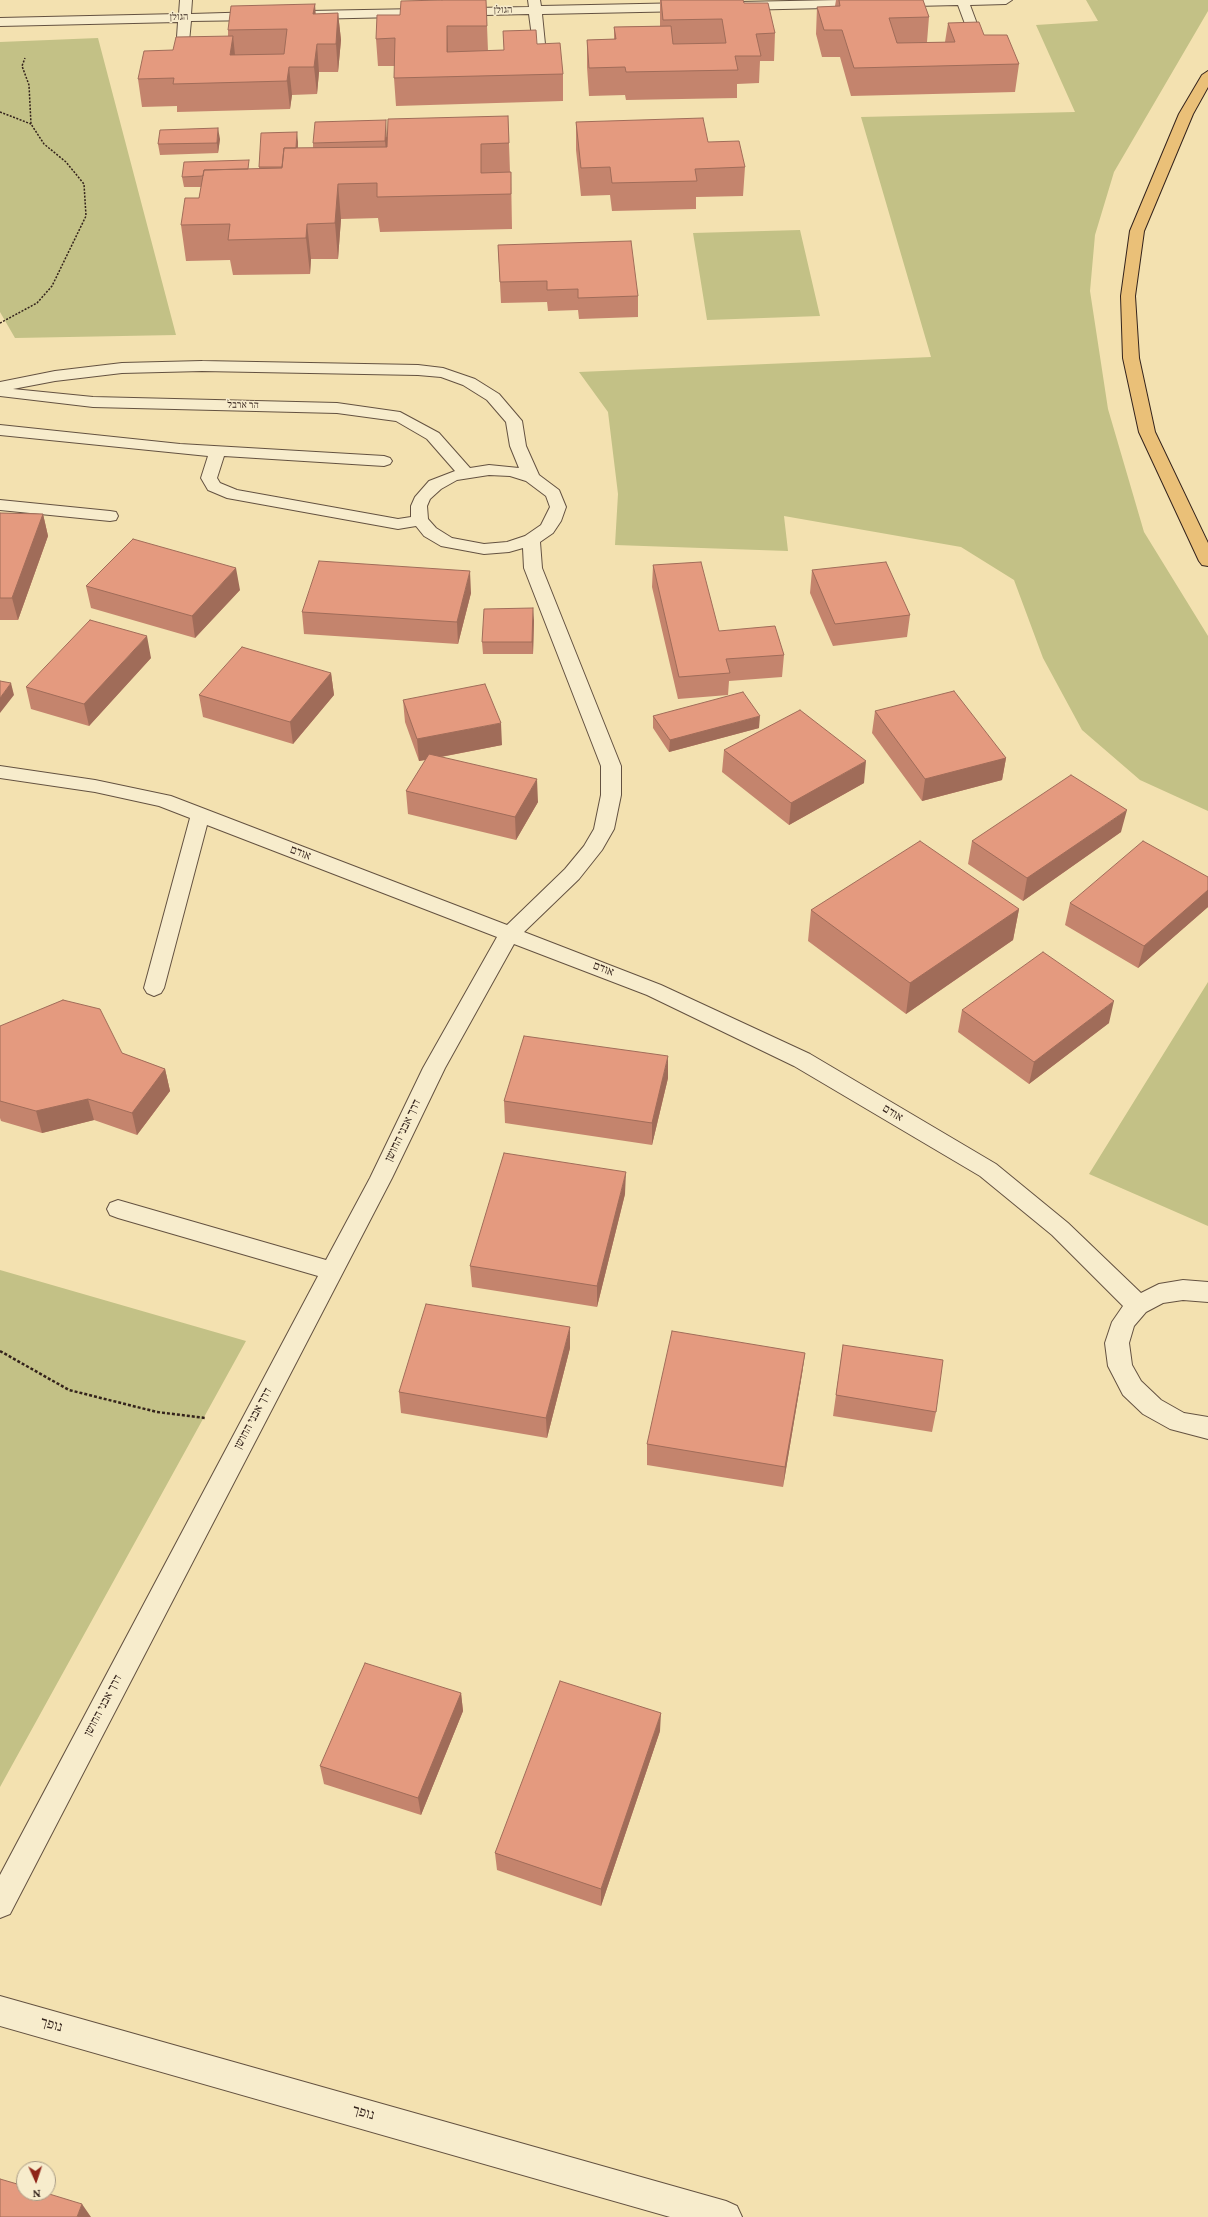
<!DOCTYPE html>
<html>
<head>
<meta charset="utf-8">
<style>
  body { margin:0 }
  #map { position:relative; width:1208px; height:2217px; overflow:hidden; background:#f3e1b0; font-family:Vollkorn,serif }
  canvas { display:block }
  .north { position:absolute; left:16px; top:2161px; width:40px; height:40px; box-sizing:border-box; background:#f7eccc; border:1px solid #a99c86; border-radius:50%; rotate:177deg; font-size:11px; font-weight:700; line-height:16px; text-align:center; color:#34231c }
  .north::after { content:''; display:block; margin:auto; width:14px; height:18px; background:#8f2418; clip-path:polygon(50% 0,100% 100%,50% 72%,0 100%) }
</style>
</head>
<body>
<div id="map">
<canvas width="1208" height="2217"></canvas>
<div class="north">N</div>
</div>
<script>
const ctx = document.querySelector('canvas').getContext('2d');
ctx.lineJoin = 'round';
function paint(path, color) { ctx.fillStyle = color; ctx.fill(path, 'evenodd'); }
const shape = rows => new Path2D(rows.map(r => 'M' + r).join(''));
function stroke(path, color, width, dash) { ctx.strokeStyle = color; ctx.lineWidth = width; ctx.lineCap = dash ? 'butt' : 'round'; ctx.setLineDash(dash || []); ctx.stroke(path); }
function label(font, color, halo, rows, align = 'center') {
  ctx.font = font + ' Vollkorn,"Frank Ruhl Libre",serif'; ctx.lineWidth = 3; ctx.setLineDash([]); ctx.textBaseline = 'middle'; ctx.strokeStyle = halo; ctx.fillStyle = color; for (const [text, x, y, turn = 0] of rows) {
    ctx.save(); ctx.translate(x, y); ctx.rotate((+turn || 0) * Math.PI / 180); ctx.textAlign = isNaN(turn) ? turn : align; if (halo) ctx.strokeText(text, 0, 0); ctx.fillText(text, 0, 0); ctx.restore();
  }
}
const green = shape([
  [1086,0,1208,0,1208,11,1114,172,1095,235,1090,291,1108,409,1144,532,1208,636,1208,811,1140,780,1082,730,1043,658,1014,580,961,547,784,516,788,551,615,545,618,494,608,412,579,372,931,357,861,117,1075,112,1036,25,1098,21],
  [98,38,176,335,15,338,0,312,0,42],
  [800,230,820,316,707,320,693,233],
  [1208,982,1208,1226,1089,1174],
  [0,1270,246,1341,0,1787]
]);
const pathFar1 = shape([
  [0,112,31,124],
  [0,323,37,303,52,286,86,216,84,184,66,162,44,144,31,124,29,85,22,66,25,58]
]);
const path = shape([
  [0,1351,69,1390,157,1412,205,1418]
]);
const minor = shape([
  [180,0,192,0,191,14,259,12,265,16,259,20,191,21,188,52,182,56,176,52,178,22,0,26,0,18,179,14,180,0],
  [528,0,540,0,541,6,689,3,695,7,689,11,542,14,545,44,539,48,533,44,529,14,309,19,303,15,309,11,529,7,528,0],
  [841,0,1012,0,1006,4,970,5,983,40,977,44,971,40,958,5,739,10,733,6,739,2,841,0],
  [202,361,418,365,443,368,475,379,499,394,522,421,526,446,539,475,559,490,566,507,561,521,553,533,540,542,542,568,621,766,621,795,614,829,602,850,579,879,524,932,661,985,810,1054,996,1164,1068,1223,1141,1293,1159,1284,1183,1280,1208,1282,1208,1302,1183,1300,1163,1303,1146,1312,1134,1326,1129,1343,1132,1365,1141,1381,1161,1400,1184,1413,1208,1417,1208,1439,1170,1429,1143,1414,1123,1395,1108,1366,1105,1343,1112,1322,1123,1306,1052,1235,980,1176,794,1066,647,995,514,944,445,1068,392,1178,10,1914,0,1918,0,1875,318,1276,118,1218,110,1215,107,1209,110,1203,118,1200,326,1260,370,1178,423,1068,497,937,207,825,164,988,161,993,154,996,147,993,144,988,190,818,159,806,95,792,0,778,0,766,95,780,171,796,507,925,565,869,584,846,594,829,601,795,601,766,524,568,523,548,509,552,484,554,441,546,424,536,416,526,398,529,227,498,208,490,201,478,208,456,0,435,0,425,180,444,384,456,390,458,392,461,390,464,384,466,224,456,217,478,220,483,237,490,398,519,411,517,411,506,415,497,429,481,455,471,427,439,396,421,337,413,93,407,0,396,0,382,55,371,122,363,202,361],
  [202,371,418,375,441,377,463,385,487,400,506,422,510,446,519,468,489,465,470,468,439,433,400,412,337,403,93,397,13,389,55,381,122,373,202,371],
  [489,475,510,476,526,481,546,496,550,507,541,525,525,536,507,542,484,544,452,538,436,528,428,519,427,506,430,499,441,489,457,480,489,475],
  [0,500,110,511,116,512,118,516,116,520,110,521,0,510,0,500],
  [0,1996,726,2201,737,2206,742,2217,670,2217,0,2026,0,1996]
]);
const major = shape([
  [1208,71,1208,87,1193,114,1144,231,1135,296,1139,358,1155,432,1208,543,1208,566,1202,565,1199,561,1139,432,1123,358,1121,296,1130,231,1179,114,1202,75,1208,71]
]);
const wall = shape([
  [486,0,488,51,504,50,503,31,537,44,563,74,563,101,396,106,394,78,395,66,378,66,376,39,400,15],
  [660,0,743,0,744,3,775,33,774,61,760,61,759,83,737,84,737,98,626,100,625,95,589,96,587,67,587,40,614,39,614,27,660,26],
  [836,0,923,0,929,17,927,42,945,42,948,23,984,35,1019,64,1015,92,851,96,840,57,822,57,816,34,817,7,835,6],
  [315,4,315,14,338,13,341,40,338,72,319,72,317,94,292,95,290,109,177,112,177,106,142,107,138,79,173,50,228,36,228,30],
  [508,116,510,172,511,172,512,229,380,232,378,218,341,219,338,259,311,259,310,274,233,275,230,260,186,261,181,225,199,198,201,187,184,187,182,177,250,169,259,169,259,167,298,142,298,148,313,148,313,143,387,137],
  [576,122,708,142,745,167,743,196,696,197,696,209,612,211,610,195,581,196,576,150],
  [220,139,218,153,160,155,158,144],
  [498,245,638,296,638,317,579,319,578,310,548,311,547,302,501,303],
  [0,513,43,514,48,536,18,620,0,620],
  [653,565,719,631,784,655,782,677,729,681,728,695,678,699,652,587],
  [812,570,910,615,907,637,833,646,810,593],
  [86,586,240,590,195,638,91,608],
  [471,593,458,644,304,634,302,612],
  [534,620,533,654,483,654,482,642],
  [151,658,89,726,31,709,26,687],
  [331,673,334,695,293,744,203,717,199,695],
  [403,700,502,745,441,757,538,802,516,840,408,814,406,791,426,760,419,761,405,722],
  [875,711,1006,758,1002,780,922,801,872,733],
  [653,716,759,728,669,752,653,728],
  [724,750,864,783,789,825,722,772],
  [1121,832,1023,901,968,864,972,841],
  [1208,877,1208,907,1138,968,1065,925,1070,903],
  [1019,909,1013,940,906,1014,808,941,811,910],
  [962,1010,1109,1023,1029,1084,958,1032],
  [0,1026,122,1053,165,1069,170,1091,137,1135,94,1120,42,1133,1,1121,0,1118],
  [668,1078,652,1145,505,1123,504,1101],
  [625,1194,597,1307,472,1287,470,1266],
  [843,1345,936,1412,932,1432,833,1416],
  [570,1348,547,1438,401,1413,399,1392],
  [805,1353,802,1374,783,1487,647,1465,647,1444],
  [461,1693,463,1711,421,1815,324,1784,320,1766],
  [660,1731,601,1906,497,1870,495,1853]
]);
const shadedWall = shape([
  [315,4,317,31,313,14],
  [338,13,341,40,338,72,336,44],
  [447,26,448,54,448,79,447,52],
  [233,36,236,64,233,83,230,55],
  [317,44,319,72,317,94,314,67],
  [289,67,292,95,290,109,287,81],
  [386,120,387,140,387,161,385,141],
  [218,128,220,139,218,153,217,143],
  [297,132,298,142,296,177,295,166],
  [338,184,341,219,338,259,335,223],
  [307,224,311,259,310,274,306,238],
  [43,514,48,536,18,620,12,598],
  [236,568,240,590,195,638,192,616],
  [470,571,471,593,458,644,457,622],
  [533,608,534,620,533,654,532,642],
  [147,636,151,658,89,726,84,704],
  [331,673,334,695,293,744,290,722],
  [11,683,14,695,0,713,0,698],
  [760,716,759,728,669,752,670,740],
  [501,723,502,745,419,761,417,739],
  [1006,758,1002,780,922,801,925,779],
  [866,761,864,783,789,825,791,803],
  [537,779,538,802,516,840,515,817],
  [1127,810,1121,832,1023,901,1027,878],
  [1208,890,1208,907,1138,968,1144,946],
  [1019,909,1013,940,906,1014,910,983],
  [1114,1001,1109,1023,1029,1084,1034,1062],
  [668,1056,668,1078,652,1145,652,1123],
  [165,1069,170,1091,137,1135,132,1113],
  [88,1099,94,1120,42,1133,36,1111],
  [626,1172,625,1194,597,1307,597,1286],
  [570,1327,570,1348,547,1438,546,1418],
  [805,1353,802,1374,783,1487,785,1467],
  [461,1693,463,1711,421,1815,418,1798],
  [661,1713,660,1731,601,1906,601,1889],
  [82,2204,91,2217,77,2217]
]);
const building = shape([
  [442,0,486,0,487,26,447,26,447,52,504,50,503,31,536,30,537,44,560,43,563,74,394,78,395,38,376,39,377,15,400,15,401,1,442,0],
  [661,0,743,0,744,3,768,3,775,33,756,34,761,56,735,56,738,70,626,72,625,67,589,68,587,40,616,39,614,27,671,26,673,44,726,43,722,19,663,20,661,0],
  [839,0,923,0,929,17,889,18,897,43,955,42,948,23,979,22,984,35,1007,35,1019,64,854,68,842,30,824,30,817,7,840,6,839,0],
  [315,4,313,14,338,13,336,44,317,44,314,67,289,67,287,81,173,84,174,78,138,79,144,51,173,50,176,37,233,36,230,55,284,54,287,29,228,30,231,6,315,4],
  [508,116,509,143,481,144,481,173,511,172,511,194,377,197,377,183,338,184,335,223,307,224,306,238,228,240,230,224,181,225,185,198,199,198,204,170,282,168,284,148,387,147,388,119,508,116],
  [703,118,708,142,739,141,745,167,695,169,697,181,612,183,610,167,581,168,576,122,703,118],
  [386,120,385,141,313,143,315,122,386,120],
  [218,128,217,143,158,144,160,130,218,128],
  [297,132,296,148,284,148,282,167,259,167,261,133,297,132],
  [249,160,248,169,204,170,203,176,182,177,184,162,249,160],
  [631,241,638,296,578,298,578,289,547,290,547,281,500,282,498,245,631,241],
  [0,513,43,514,12,598,0,598,0,513],
  [133,539,236,568,192,616,86,586,133,539],
  [319,561,470,571,457,622,302,612,319,561],
  [701,562,719,631,775,626,784,655,726,659,730,673,679,677,653,565,701,562],
  [886,562,910,615,835,624,812,570,886,562],
  [533,608,532,642,482,642,484,609,533,608],
  [90,620,147,636,84,704,26,687,90,620],
  [242,647,331,673,290,722,199,695,242,647],
  [0,681,11,683,0,698,0,681],
  [485,684,501,723,417,739,403,700,485,684],
  [954,691,1006,758,925,779,875,711,954,691],
  [743,692,760,716,670,740,653,716,743,692],
  [800,710,866,761,791,803,724,750,800,710],
  [429,754,537,779,515,817,406,791,429,754],
  [1071,775,1127,810,1027,878,972,841,1071,775],
  [920,841,1019,909,910,983,811,910,920,841],
  [1143,841,1208,877,1208,890,1144,946,1070,903,1143,841],
  [1043,952,1114,1001,1034,1062,962,1010,1043,952],
  [63,1000,100,1009,122,1053,165,1069,132,1113,88,1099,36,1111,0,1101,0,1026,63,1000],
  [524,1036,668,1056,652,1123,504,1101,524,1036],
  [504,1153,626,1172,597,1286,470,1266,504,1153],
  [426,1304,570,1327,546,1418,399,1392,426,1304],
  [672,1331,805,1353,785,1467,647,1444,672,1331],
  [843,1345,943,1360,936,1412,836,1395,843,1345],
  [365,1663,461,1693,418,1798,320,1766,365,1663],
  [560,1681,661,1713,601,1889,495,1853,560,1681],
  [0,2179,24,2186,24,2193,46,2193,82,2204,77,2217,0,2217,0,2179]
]);
const farStreetnames = [
  ["הגולן",503,11,-1],
  ["הגולן",179,18,-1],
  ["הר ארבל",243,406,1]
];
const streetNames = [
  ["אודם",300,854,21],
  ["אודם",603,970,21],
  ["אודם",892,1114,31],
  ["דרך אבני החושן",404,1131,-64],
  ["דרך אבני החושן",254,1419,-62],
  ["דרך אבני החושן",104,1706,-62]
];
const nearStreetnames = [
  ["נופך",51,2026,16],
  ["נופך",363,2114,16]
];
paint(green, '#c3c186');
stroke(minor, '#645241', 2);
stroke(major, '#34231c', 2);
stroke(pathFar1, '#34231c', 1.5, [2, 1.5]);
stroke(path, '#34231c', 2.5, [3, 2]);
paint(minor, '#f7eccc');
paint(major, '#eac078');
paint(wall, '#c4846d');
paint(shadedWall, '#a06c59');
paint(building, '#e49a7f');
stroke(building, '#a06c59', 1);
label('10px', '#34231c', '#f7eccc', farStreetnames);
label('12px', '#34231c', '#f7eccc', streetNames);
label('14px', '#34231c', '#f7eccc', nearStreetnames);
</script>
</body>
</html>
